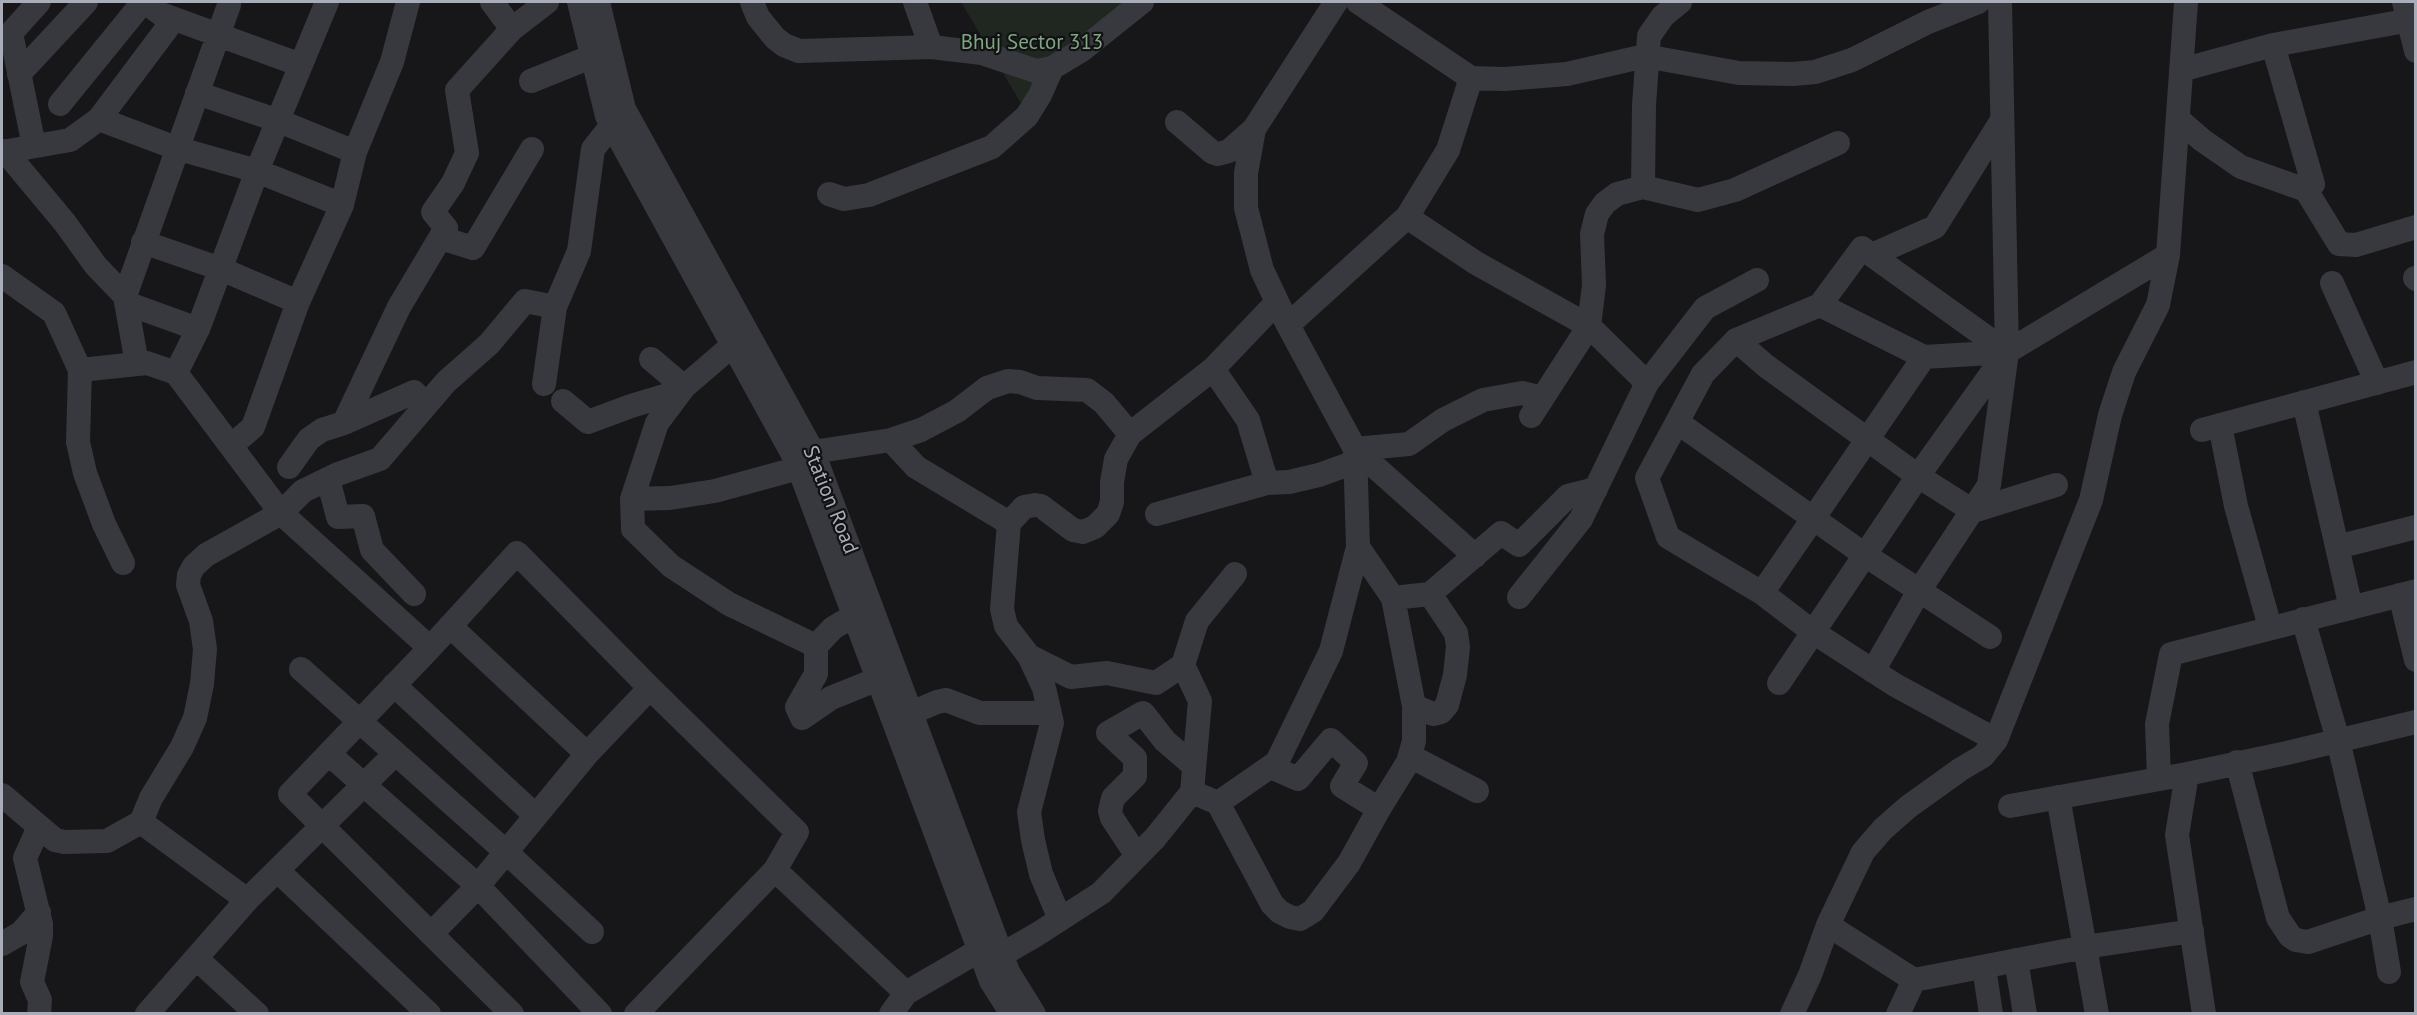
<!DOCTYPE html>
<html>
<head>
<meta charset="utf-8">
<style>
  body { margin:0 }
  #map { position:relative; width:2417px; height:1015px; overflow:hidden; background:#171719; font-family:"PT Sans",sans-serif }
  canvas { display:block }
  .frame { position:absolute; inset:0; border:3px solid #a8aeb9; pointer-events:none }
</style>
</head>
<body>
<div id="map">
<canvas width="2417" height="1015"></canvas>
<div class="frame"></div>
</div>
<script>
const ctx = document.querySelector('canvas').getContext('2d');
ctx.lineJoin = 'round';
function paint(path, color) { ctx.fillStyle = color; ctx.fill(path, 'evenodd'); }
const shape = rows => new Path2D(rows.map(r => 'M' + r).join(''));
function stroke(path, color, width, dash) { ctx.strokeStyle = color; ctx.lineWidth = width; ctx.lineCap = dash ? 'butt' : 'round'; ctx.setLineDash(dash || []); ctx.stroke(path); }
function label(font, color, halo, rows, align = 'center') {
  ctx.font = font + ' "PT Sans",sans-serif'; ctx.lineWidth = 4.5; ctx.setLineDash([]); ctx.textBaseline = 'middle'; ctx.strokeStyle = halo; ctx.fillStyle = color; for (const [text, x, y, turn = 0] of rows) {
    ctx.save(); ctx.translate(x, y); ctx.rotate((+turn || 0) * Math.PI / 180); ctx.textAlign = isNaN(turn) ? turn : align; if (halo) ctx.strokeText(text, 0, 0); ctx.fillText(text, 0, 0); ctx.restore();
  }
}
const green = shape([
  [961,2,1145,2,1022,105]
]);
const minor = shape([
  [145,2,161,14,301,65],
  [492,2,512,29],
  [579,2,607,116,796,460,991,981,1012,1014],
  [598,2,624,109,813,452,1008,972,1034,1014],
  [752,2,758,17,775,38,784,45,799,51,931,47],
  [915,2,931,47,982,53,1036,71,1052,68,1082,50,1142,2],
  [1358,2,1471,78,1505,79,1567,74,1645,56,1739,73,1793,74,1815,72,1852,60,1928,22,1978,2],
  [2404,2,2416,51],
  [2273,45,2313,184,2306,190],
  [2181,70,2273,45,2416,19],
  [19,74,86,2],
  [531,81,593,56],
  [197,93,279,121,355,152],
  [60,104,143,2],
  [99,119,176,148,257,171,342,205],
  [2178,119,2202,140,2241,167,2306,190,2339,244,2356,245,2416,227],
  [1177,122,1212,152,1218,154,1229,151,1254,129],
  [34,146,11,33,39,2],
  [5,151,65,223,96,266,125,296,137,364],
  [2,152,70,140,99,119,174,19],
  [1643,187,1644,105,1649,36,1663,16,1680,2],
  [829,194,844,199,869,195,992,147,1027,116,1040,95,1052,68],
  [1407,217,1476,263,1589,326,1531,416],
  [441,238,473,248,532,149],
  [143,242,221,269,298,302],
  [1872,255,1935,227,2002,120],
  [2,276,54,313,80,370,147,363,176,373,281,513,430,648],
  [2415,278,2416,279],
  [2332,283,2377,383],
  [125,296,229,5,229,2],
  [126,303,198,329],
  [1820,305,1862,248,2007,352],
  [1288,325,1407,217,1448,150,1471,78],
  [1736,340,1766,366,1918,476,2007,352,2168,255],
  [733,345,684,387,657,423,632,499,633,529,671,566,729,604,816,646],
  [651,359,684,387],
  [1213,369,1248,420,1267,483],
  [80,370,78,442,85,473,104,524,123,563],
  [176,373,198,329,257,171,327,2],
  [1647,383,1589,326,1594,285,1592,234,1597,214,1605,203,1617,194,1643,187,1698,200,1735,190,1838,143],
  [544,384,555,307,579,251,593,149,612,125],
  [563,401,588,422,631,406,681,391],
  [2304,402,2351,608],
  [1677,422,1865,555,1990,637],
  [344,423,414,392,425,405],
  [2220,425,2236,506,2270,627],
  [2202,430,2416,372],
  [891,440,916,467,1009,523],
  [231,446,253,427,298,302,342,205,355,152,392,62,408,2],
  [1355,449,1409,444,1443,420,1483,400,1522,393,1542,398],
  [1355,449,1475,556],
  [813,452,891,440,921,430,957,411,987,388,1008,381,1020,382,1037,388,1087,390,1104,403,1130,434],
  [289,467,309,439,322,430,344,423,399,307,446,228,433,212,453,183,467,153,457,90,512,29,547,2],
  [328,479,338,517,363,516,372,550,414,594],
  [632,499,670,498,715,491,799,468],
  [1157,514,1267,483,1289,482,1319,475,1355,462],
  [2337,547,2416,527],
  [1762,593,1924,357],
  [2400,595,2416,660],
  [1519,597,1581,519,1647,383,1705,308,1757,280],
  [1393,598,1430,594,1501,533,1519,545,1568,496,1596,489],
  [855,615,833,628,816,646,816,674,797,707,802,718,831,698,878,679],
  [2303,619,2338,740,2380,918,2389,972],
  [450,626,587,754],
  [1029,656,1071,677,1107,673,1156,683,1183,665,1197,621,1235,574],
  [301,669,505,851,592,932],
  [1873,671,1919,591,1989,485,2007,352,2000,2],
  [1779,683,1918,476,1973,511,2056,485],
  [394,685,535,815],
  [1414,706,1433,714,1441,712,1447,705,1455,675,1458,647,1456,633,1430,594],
  [911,713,937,702,946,700,980,713,1049,713],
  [1996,740,1895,685,1813,632,1762,593,1668,537,1647,478,1703,374,1736,340,1820,305,1924,357,2007,352],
  [329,754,478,886,600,1014],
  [1410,756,1477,791],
  [2237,762,2278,918,2290,936,2296,940,2308,942,2380,918,2416,909],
  [1271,767,1298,779,1331,740,1356,763,1342,786,1379,809],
  [2187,774,2177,835,2204,1014],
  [2159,777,2157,724,2171,654,2416,591],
  [1192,792,1218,803,1272,904,1280,912,1290,917,1300,919,1313,911,1349,863,1379,809,1408,762,1414,741,1414,706,1393,598,1358,547],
  [2,795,55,840,64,842,107,841,141,822,151,798,182,747,195,718,202,684,205,649,201,621,188,585,189,575,194,566,206,555,281,513,303,491,338,474,380,459,446,382,489,344,525,301,555,307],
  [2058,797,2097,1014],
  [1218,803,1277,762,1331,651,1358,547,1355,449,1288,325,1262,270,1246,208,1246,173,1254,129,1336,2],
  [2010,806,2187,774,2287,753,2416,722],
  [141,822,247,900],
  [1137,856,1112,818,1110,811,1113,798,1135,776,1135,758,1108,733,1143,713,1165,741,1194,766],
  [775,870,906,993],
  [278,871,429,1014],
  [1060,919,1041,874,1033,840,1029,812,1052,723,1044,688,1029,656,1006,626,1002,609,1009,523,1024,507,1035,505,1041,506,1073,530,1083,532,1095,527,1108,514,1112,502,1112,482,1116,459,1130,434,1213,369,1277,302],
  [1828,925,1914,980,2085,947,2192,931],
  [431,934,478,886,587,754,650,688],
  [2,944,21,933,39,912],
  [1001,955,1036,935,1101,893,1155,838,1192,792,1200,701,1183,665],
  [196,958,257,1014],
  [2016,960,2025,1014],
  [1984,967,1991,1014],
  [39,1014,40,1000,32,982,41,936,41,924,25,858,39,827],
  [147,1014,247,900,395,754],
  [512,1014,290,794,430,648,517,553,650,688,797,832,775,870,636,1014],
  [891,1014,906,993,980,950],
  [1792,1014,1810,975,1828,925,1863,852,1883,829,1908,807,1961,769,1983,756,1996,740,2091,500,2110,415,2124,372,2158,305,2168,255,2186,2],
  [1898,1014,1914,980]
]);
const parkNames = [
  ["Bhuj Sector 313",1032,43]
];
const streetNames = [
  ["Station Road",830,500,68]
];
paint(green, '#1f2720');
stroke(minor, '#38393e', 24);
label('21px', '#7fa581', '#121214', parkNames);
label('21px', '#a8aeb9', '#121214', streetNames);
</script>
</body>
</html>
